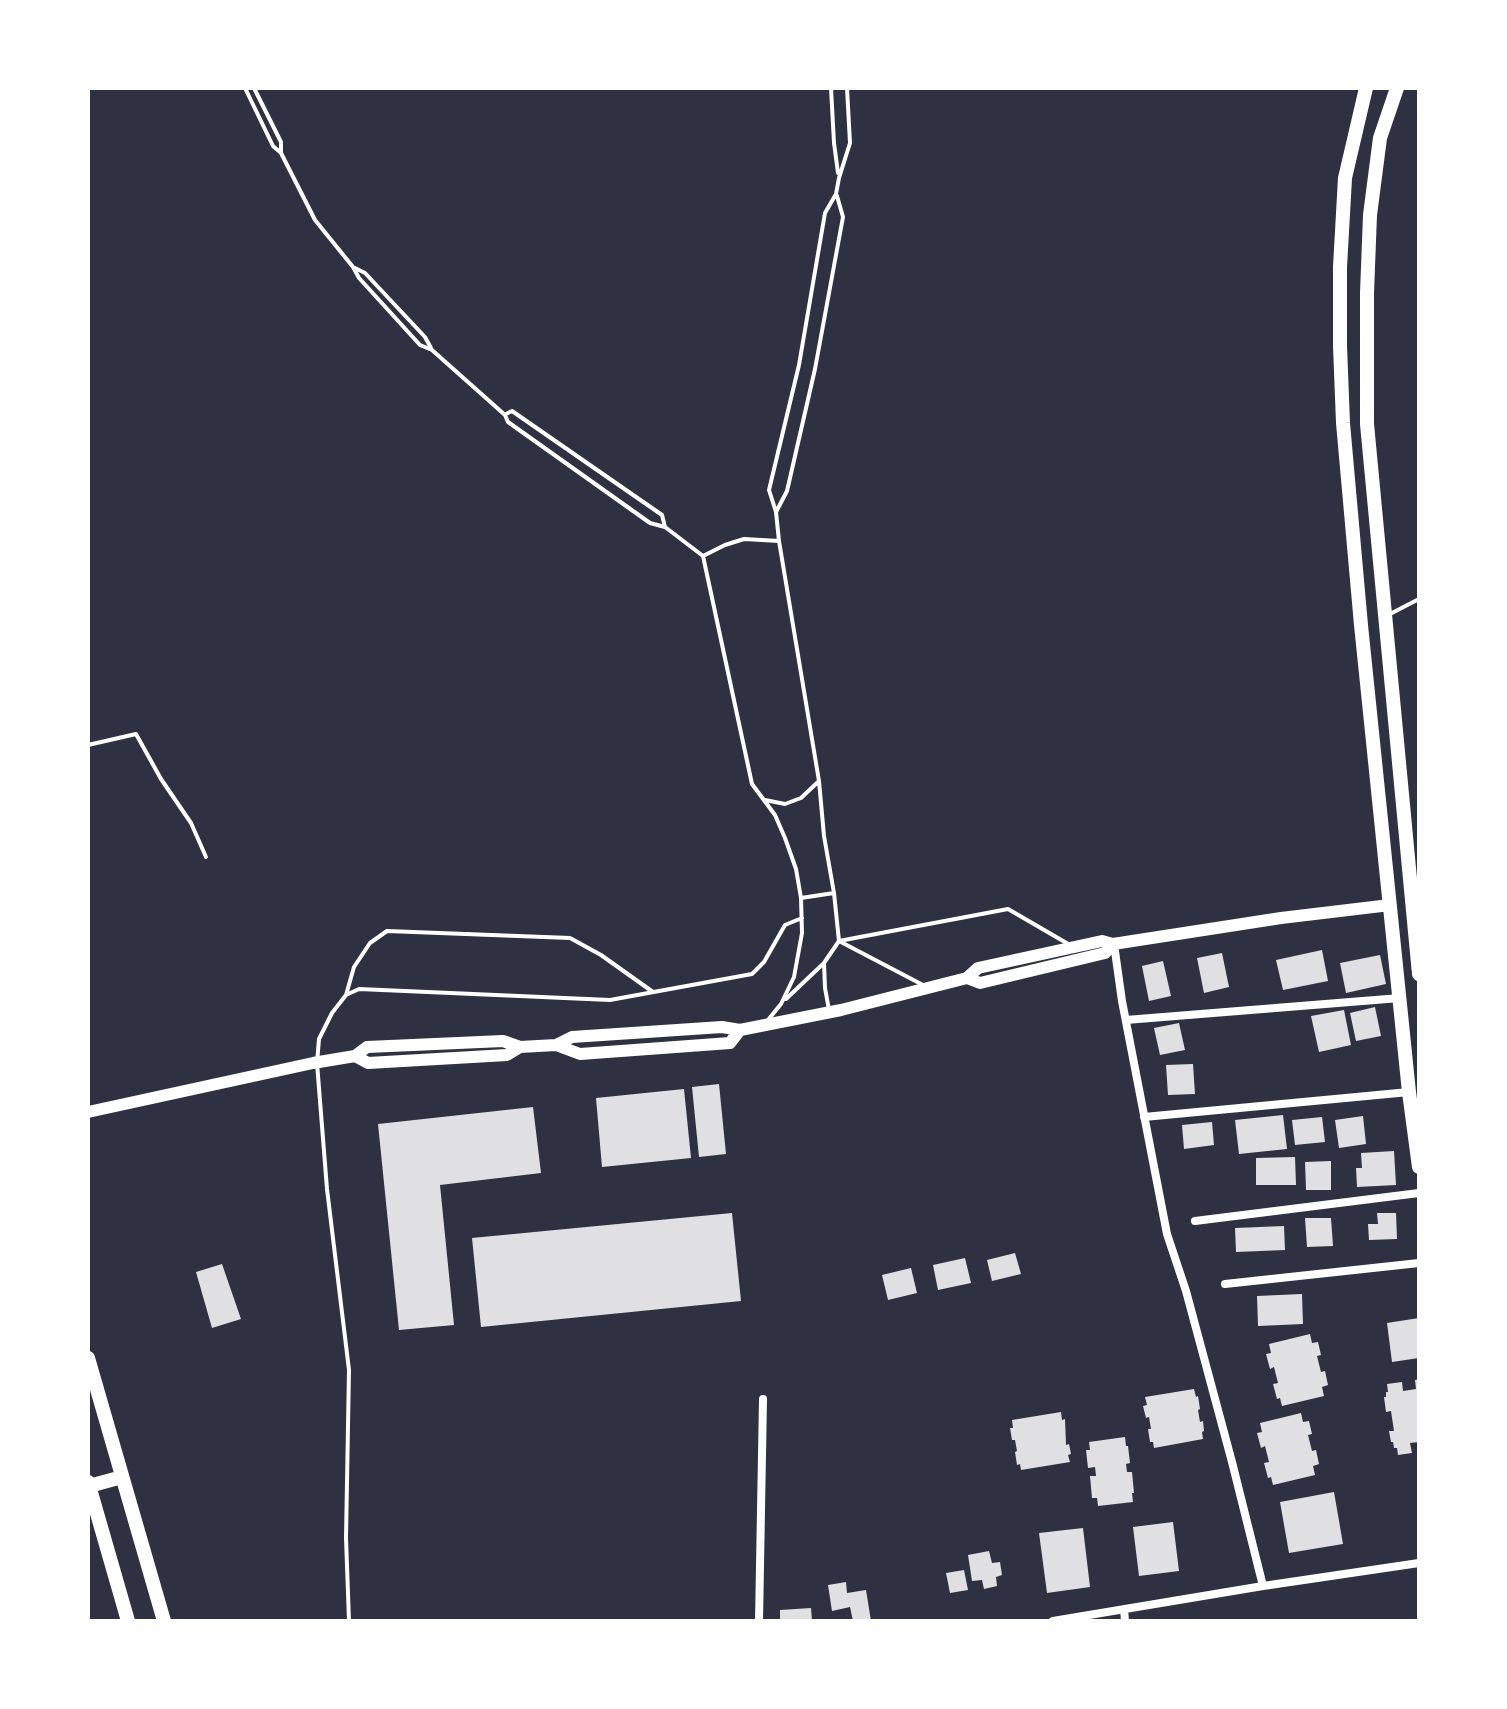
<!DOCTYPE html>
<html>
<head>
<meta charset="utf-8">
<style>
  body { margin:0 }
  #map { position:relative; width:1507px; height:1709px; overflow:hidden; background:#2d3142; font-family:"Alegreya Sans",sans-serif }
  canvas { display:block }
  .frame { position:absolute; inset:0; border:90px solid #fff; pointer-events:none }
</style>
</head>
<body>
<div id="map">
<canvas width="1507" height="1709"></canvas>
<div class="frame"></div>
</div>
<script>
const ctx = document.querySelector('canvas').getContext('2d');
ctx.lineJoin = 'round';
function paint(path, color) { ctx.fillStyle = color; ctx.fill(path, 'evenodd'); }
const shape = rows => new Path2D(rows.map(r => 'M' + r).join(''));
function stroke(path, color, width, dash) { ctx.strokeStyle = color; ctx.lineWidth = width; ctx.lineCap = dash ? 'butt' : 'round'; ctx.setLineDash(dash || []); ctx.stroke(path); }
const building = shape([
  [1322,950,1328,981,1283,990,1276,960],
  [1222,953,1229,987,1204,993,1197,958],
  [1380,955,1386,984,1346,993,1340,963],
  [1163,961,1171,996,1149,1001,1142,966],
  [1375,1007,1381,1036,1356,1041,1350,1013],
  [1344,1010,1351,1045,1319,1052,1311,1016],
  [1179,1023,1185,1050,1160,1055,1154,1028],
  [1193,1064,1195,1094,1168,1095,1166,1065],
  [719,1084,726,1154,699,1157,692,1087],
  [684,1089,691,1158,602,1167,596,1098],
  [533,1107,541,1173,440,1185,454,1325,399,1330,378,1124],
  [1283,1115,1287,1149,1239,1154,1235,1120],
  [1363,1116,1366,1144,1339,1148,1335,1120],
  [1322,1117,1325,1142,1295,1145,1292,1120],
  [1212,1122,1214,1145,1184,1149,1182,1125],
  [1394,1151,1396,1185,1357,1187,1356,1168,1362,1168,1361,1153],
  [1295,1157,1296,1185,1256,1185,1256,1158],
  [1331,1161,1331,1190,1306,1190,1305,1162],
  [732,1213,741,1301,481,1327,472,1238],
  [1377,1213,1396,1213,1397,1239,1369,1240,1368,1224,1378,1224],
  [1305,1218,1331,1218,1333,1246,1307,1247],
  [1284,1226,1285,1250,1236,1252,1235,1228],
  [1015,1253,1021,1274,992,1281,987,1260],
  [965,1258,971,1283,938,1290,933,1265],
  [222,1264,241,1319,212,1328,196,1272],
  [911,1268,917,1293,888,1300,882,1275],
  [1302,1294,1303,1324,1258,1326,1257,1296],
  [1419,1318,1419,1358,1392,1362,1387,1323],
  [1310,1334,1312,1343,1318,1342,1321,1355,1317,1356,1321,1372,1325,1371,1328,1385,1322,1387,1324,1396,1282,1406,1280,1398,1277,1399,1273,1384,1278,1383,1274,1367,1270,1369,1266,1354,1271,1353,1269,1344],
  [1419,1379,1419,1442,1410,1443,1412,1453,1398,1455,1397,1448,1394,1448,1393,1442,1391,1442,1389,1431,1394,1431,1391,1411,1386,1412,1384,1397,1386,1397,1386,1392,1388,1392,1387,1384,1402,1382,1403,1391,1416,1389,1415,1380],
  [1194,1389,1196,1397,1198,1396,1200,1409,1198,1410,1200,1422,1203,1421,1204,1431,1202,1432,1203,1439,1154,1448,1153,1442,1150,1442,1148,1429,1151,1429,1149,1417,1146,1418,1143,1406,1147,1405,1145,1397],
  [1061,1412,1062,1420,1065,1419,1066,1445,1069,1444,1071,1454,1068,1455,1070,1462,1021,1470,1020,1464,1017,1465,1015,1452,1017,1451,1015,1440,1012,1440,1010,1428,1013,1428,1012,1420],
  [1301,1413,1303,1422,1309,1421,1312,1434,1308,1435,1312,1451,1316,1450,1319,1464,1313,1466,1315,1475,1273,1485,1271,1477,1268,1478,1264,1463,1269,1462,1265,1446,1261,1448,1257,1433,1262,1432,1260,1423],
  [1125,1437,1126,1446,1128,1446,1130,1463,1126,1464,1127,1472,1132,1472,1134,1493,1132,1493,1133,1502,1098,1506,1097,1498,1092,1498,1090,1476,1096,1476,1095,1467,1088,1468,1086,1450,1090,1450,1089,1442],
  [1334,1492,1343,1544,1289,1553,1280,1502],
  [1173,1522,1179,1571,1139,1576,1133,1527],
  [1083,1528,1090,1587,1047,1593,1039,1533],
  [989,1551,992,1563,1000,1562,1002,1575,996,1577,997,1586,984,1589,982,1580,972,1581,968,1555],
  [964,1570,968,1590,950,1593,946,1573],
  [846,1582,847,1593,866,1590,871,1621,853,1621,850,1607,832,1611,828,1585],
  [811,1608,812,1621,780,1621,780,1610]
]);
const service = shape([
  [245,88,273,146,281,153,315,220,353,267,359,278,420,345,432,350,505,415,508,422,650,523,665,527,703,556,752,784,775,815,785,838,796,869,801,898,802,933,794,977,781,1004,768,1020],
  [254,88,281,142,281,153],
  [831,88,834,143,838,173],
  [355,268,365,273,425,337,431,348],
  [506,414,512,411,662,515,665,527],
  [776,512,787,491,815,369,843,217,837,196],
  [703,556,725,545,744,539,779,541,776,512,769,490,799,365,825,213,836,194,839,178,850,143,847,88],
  [1390,614,1419,599],
  [88,745,136,734,161,779,191,823,206,857],
  [819,781,824,836,834,893],
  [765,800,785,804,801,798,819,781,779,541],
  [801,898,834,893,839,941,923,985],
  [824,963,825,988,829,1010],
  [346,995,354,967,370,943,387,931,570,938,601,955,653,992],
  [786,999,824,963,839,941,1008,909,1070,945],
  [349,1621,346,1538,349,1370,327,1189,317,1063,319,1039,332,1013,346,995,359,989,610,1000,752,974,764,962,785,925,802,918]
]);
const minor = shape([
  [1114,944,1122,1001,1167,1234,1186,1291,1232,1462,1263,1586],
  [1126,1020,1400,998],
  [1144,1117,1409,1092],
  [1195,1221,1419,1193],
  [1225,1284,1419,1263],
  [1124,1609,1125,1621],
  [759,1621,763,1399],
  [1053,1621,1263,1586,1419,1563]
]);
const secondary = shape([
  [967,978,980,983,1105,953,1113,944],
  [556,1045,572,1037,722,1027,740,1030,841,1010,967,978,978,968,1102,941,1113,944,1281,918,1390,905],
  [355,1056,368,1063,507,1055,520,1047],
  [88,1112,313,1063,355,1056,367,1047,503,1041,520,1047,556,1045,580,1054,730,1043,740,1030]
]);
const primary = shape([
  [1366,88,1345,178,1340,267,1340,346,1343,423,1361,625,1409,1092,1419,1167],
  [1397,88,1380,138,1370,215,1367,293,1367,424,1419,974],
  [88,1358,164,1621],
  [88,1482,128,1621],
  [89,1486,122,1477]
]);
paint(building, '#e0e0e3');
stroke(service, '#fff', 4);
stroke(minor, '#fff', 8);
stroke(secondary, '#fff', 12);
stroke(primary, '#fff', 14);
</script>
</body>
</html>
